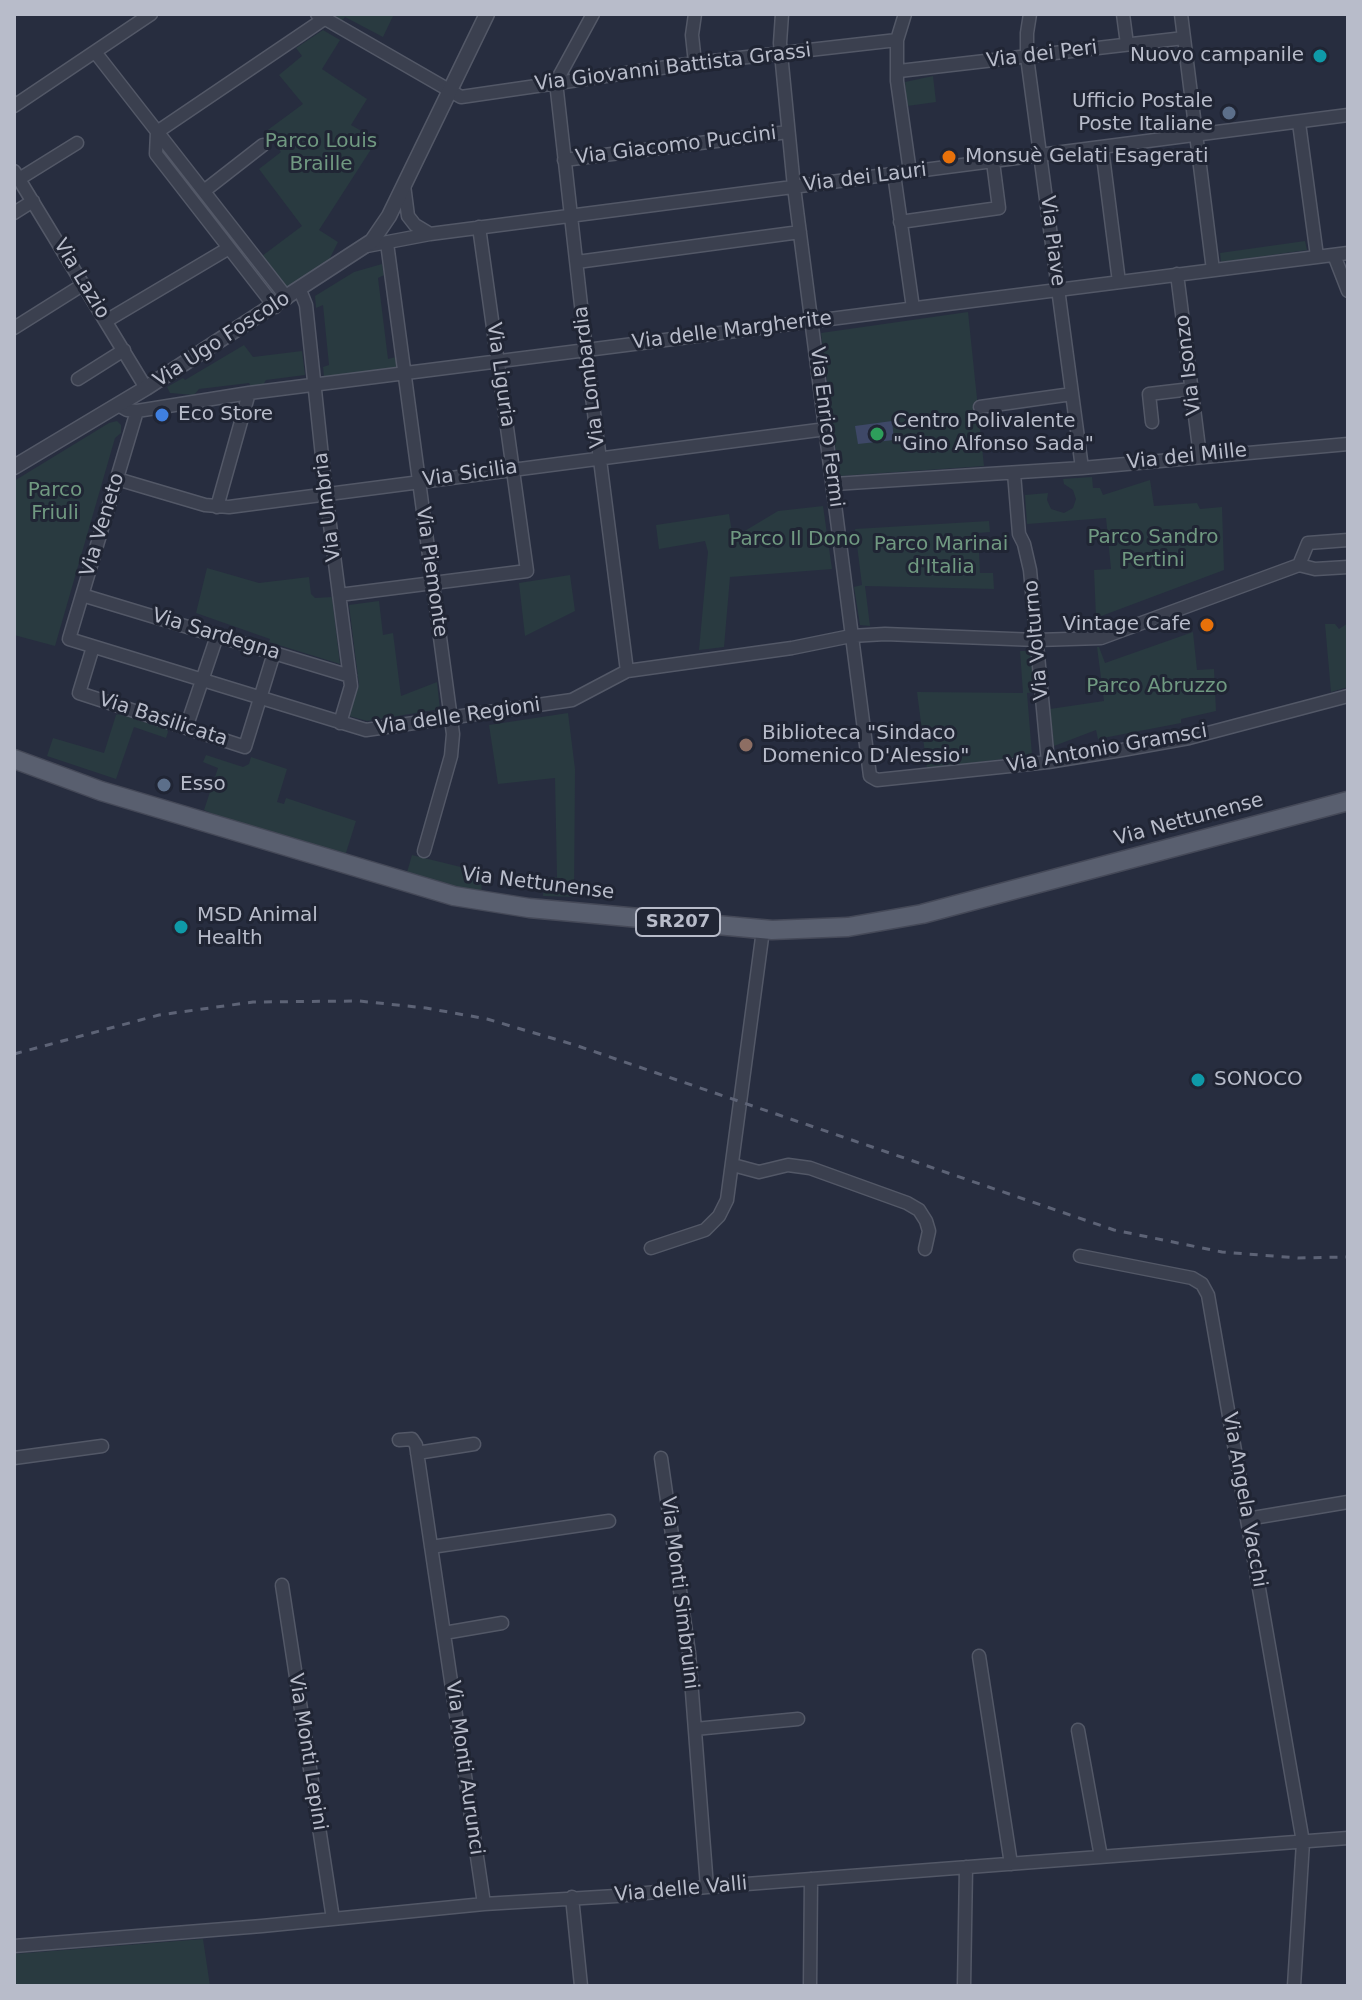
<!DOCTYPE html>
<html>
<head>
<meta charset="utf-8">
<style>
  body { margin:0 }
  #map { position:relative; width:1362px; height:2000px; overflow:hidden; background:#272d3f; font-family:"DejaVu Sans",sans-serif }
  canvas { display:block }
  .frame { position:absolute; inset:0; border:16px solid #b8bcca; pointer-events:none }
</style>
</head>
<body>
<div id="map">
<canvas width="1362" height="2000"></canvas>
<div class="frame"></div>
</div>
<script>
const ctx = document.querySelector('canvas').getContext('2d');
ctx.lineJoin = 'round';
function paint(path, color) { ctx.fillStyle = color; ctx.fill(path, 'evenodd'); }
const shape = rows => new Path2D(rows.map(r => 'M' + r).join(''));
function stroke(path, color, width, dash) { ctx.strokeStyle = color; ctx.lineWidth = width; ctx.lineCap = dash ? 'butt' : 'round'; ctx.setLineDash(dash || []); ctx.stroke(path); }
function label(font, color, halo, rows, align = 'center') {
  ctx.font = font + ' "DejaVu Sans",sans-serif'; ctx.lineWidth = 6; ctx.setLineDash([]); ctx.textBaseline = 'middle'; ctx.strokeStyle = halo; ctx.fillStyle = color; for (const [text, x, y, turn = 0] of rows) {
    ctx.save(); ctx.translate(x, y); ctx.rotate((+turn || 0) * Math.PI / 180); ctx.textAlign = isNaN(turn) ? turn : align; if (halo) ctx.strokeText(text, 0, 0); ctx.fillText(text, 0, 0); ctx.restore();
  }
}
const green = shape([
  [394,14,383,37,345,17,342,21,334,15],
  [323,30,340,40,322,69,367,99,351,125,377,140,319,230,338,242,328,262,286,288,262,256,302,226,259,169,281,152,265,132,303,104,279,75,302,56,296,48],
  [933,76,936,102,907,106,905,82],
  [1305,241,1307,250,1221,262,1220,253],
  [382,264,384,275,378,278,388,359,396,357,397,368,324,377,323,367,329,365,323,305,316,308,315,296,354,272],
  [968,312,984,466,839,476,821,333],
  [244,345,253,357,302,351,305,375,266,380,263,385,251,387,249,383,199,389,194,395,170,393,167,387,183,378,185,380],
  [117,421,121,425,121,433,115,438,55,646,14,635,14,481,109,423],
  [1092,477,1093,488,1100,488,1103,495,1150,480,1154,506,1197,503,1200,509,1222,507,1224,570,1096,618,1094,570,1111,569,1106,518,1027,524,1025,495,1048,493,1047,500,1051,509,1064,513,1073,508,1076,499,1073,490,1064,484,1063,479],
  [823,506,832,569,730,577,724,647,699,650,708,552,705,541,659,549,656,525,729,514,733,538,778,511],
  [989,521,990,532,978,533,980,573,993,573,994,589,865,586,870,626,860,625,854,587,862,585,855,529],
  [207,568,259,583,309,577,311,594,315,598,332,597,340,664,269,642,270,639,196,613],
  [570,575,575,611,525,636,519,583],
  [379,601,383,635,393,633,401,696,437,682,440,709,367,721,349,716,359,685,349,605],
  [1348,623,1348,687,1331,692,1325,624,1335,624,1339,629],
  [1193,632,1197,670,1214,669,1216,711,1181,719,1181,723,1098,739,1096,730,1054,746,1050,709,1104,701,1097,647,1099,647,1105,663],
  [1020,651,1031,651,1035,692,1027,693,1032,755,927,769,917,692,1023,693],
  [568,713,575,769,574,897,543,896,544,877,557,877,555,778,498,784,489,725],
  [119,714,167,729,168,732,166,738,134,727,116,779,47,756,53,738,104,753,116,715],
  [206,755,243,767,249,764,251,757,287,769,277,802,284,804,286,798,356,821,345,856,246,828,204,810,218,768,203,762],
  [412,855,481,872,482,899,405,879],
  [203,1939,210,1986,14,1986,14,1954]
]);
const water = shape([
  [892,421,894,440,858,444,855,426]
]);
const minor = shape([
  [317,14,461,97,695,63,897,40],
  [782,14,780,43,794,187,870,776,877,780,1048,762,1122,750,1189,738,1348,696],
  [905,14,897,40,897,81,910,172],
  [1030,14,1027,33,1027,57,1082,468],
  [1123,14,1127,44],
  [1181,14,1213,270],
  [95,52,287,298],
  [695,63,692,35,695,14],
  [899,71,1184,38],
  [556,82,586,350,627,671],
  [556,82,593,14],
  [14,106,151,14],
  [1299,123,1317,256],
  [157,132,156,154,275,307],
  [157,132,324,19,327,14],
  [1102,148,1119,282],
  [564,160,788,132],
  [14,171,146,388],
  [894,174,913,308],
  [19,179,77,143],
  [404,185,408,216,415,225,430,234],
  [204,191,263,145],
  [14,213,33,201],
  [900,222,999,208,993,162],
  [387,243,453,734,451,756,424,851],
  [367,246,430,234,1348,115],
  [1334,255,1348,291],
  [577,262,800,232],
  [1177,274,1200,456],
  [300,290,306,305,326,494,351,686,340,723],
  [106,321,229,248],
  [14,328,84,284],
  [78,379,124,350],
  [118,405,127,410,137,411,249,393,1348,253],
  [980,407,1072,394],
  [137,411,69,639,366,730,572,700,627,671,792,648,851,636,885,634,1037,640,1101,638,1299,565,1315,569,1348,567],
  [1152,422,1149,394,1191,389],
  [1014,473,1019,534,1024,544,1030,570,1048,762],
  [117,479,205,505,229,507,826,429],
  [834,484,1082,468,1348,444],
  [217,507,249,393],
  [1299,565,1308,543,1348,540],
  [82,595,350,676],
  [339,595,527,571,479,227],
  [93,647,79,693,245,747,274,653],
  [186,728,217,636],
  [733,1165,759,1172,788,1165,810,1168,907,1203,919,1210,926,1221,929,1231,925,1249],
  [651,1248,705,1230,719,1216,727,1200,763,930],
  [1080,1256,1192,1278,1202,1284,1208,1295,1303,1842,1294,1986],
  [399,1440,412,1439,416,1445,484,1904],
  [417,1453,474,1444],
  [14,1458,102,1446],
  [661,1458,689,1653,707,1887],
  [1247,1519,1348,1502],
  [431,1547,609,1521],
  [282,1585,333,1919],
  [444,1633,502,1623],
  [979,1656,1011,1864],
  [695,1729,798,1719],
  [1078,1730,1101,1857],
  [572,1897,581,1986],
  [14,1946,262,1926,484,1904,616,1896,707,1887,1348,1838],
  [810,1986,811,1879],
  [964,1986,966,1867]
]);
const tertiary = shape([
  [14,467,146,388,372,241,389,216,487,14]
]);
const primary = shape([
  [14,759,101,791,454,896,529,908,772,930,848,927,922,914,1348,801]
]);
const rail = shape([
  [14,1054,159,1015,253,1002,359,1001,426,1008,487,1019,575,1045,1114,1230,1222,1252,1298,1258,1348,1257]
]);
const markers = [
  [1320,56,8,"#0f9aa8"],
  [1229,113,8,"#5c6f8a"],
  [949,157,8,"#e8710a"],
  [162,415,8,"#3f7fe0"],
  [877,434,8,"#2e9e5b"],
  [1207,625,8,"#e8710a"],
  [746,745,8,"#8d6e63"],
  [164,785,8,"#5c6f8a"],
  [181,927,8,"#0f9aa8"],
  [1198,1080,8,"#0f9aa8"]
];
const shields = [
  [678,922,84]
];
const shieldNames = [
  ["SR207",678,922]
];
const streetNames = [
  ["Via dei Peri",1042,55,-7],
  ["Via Giovanni Battista Grassi",673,68,-7],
  ["Via Giacomo Puccini",676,146,-7],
  ["Via dei Lauri",865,178,-7],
  ["Via Piave",1052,241,83],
  ["Via Lazio",81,279,59],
  ["Via delle Margherite",732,331,-7],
  ["Via Ugo Foscolo",222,340,-33],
  ["Via Isonzo",1189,365,-97],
  ["Via Liguria",500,375,82],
  ["Via Lombardia",590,377,-97],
  ["Via Enrico Fermi",826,427,83],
  ["Via dei Mille",1187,457,-6],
  ["Via Sicilia",470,474,-8],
  ["Via Umbria",328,507,-97],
  ["Via Veneto",103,525,-73],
  ["Via Piemonte",431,572,82],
  ["Via Sardegna",216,635,17],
  ["Via Volturno",1037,640,-95],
  ["Via delle Regioni",458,717,-8],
  ["Via Basilicata",163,720,18],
  ["Via Antonio Gramsci",1107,749,-10],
  ["Via Nettunense",1189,820,-15],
  ["Via Nettunense",538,884,7],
  ["Via Angela Vacchi",1244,1500,80],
  ["Via Monti Simbruini",679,1593,83],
  ["Via Monti Lepini",307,1752,81],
  ["Via Monti Aurunci",464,1768,82],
  ["Via delle Valli",681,1890,-5]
];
const poiNames = [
  ["Nuovo campanile",1304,56,"right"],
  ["Ufficio Postale",1213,102,"right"],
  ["Poste Italiane",1213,125,"right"],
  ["Monsuè Gelati Esagerati",965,157],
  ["Eco Store",178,415],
  ["Centro Polivalente",893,422],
  ["\"Gino Alfonso Sada\"",893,445],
  ["Vintage Cafe",1191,625,"right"],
  ["Biblioteca \"Sindaco",762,734],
  ["Domenico D'Alessio\"",762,757],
  ["Esso",180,785],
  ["MSD Animal",197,916],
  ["Health",197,939],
  ["SONOCO",1214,1080]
];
const parkNames = [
  ["Parco Louis",321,142],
  ["Braille",321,165],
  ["Parco",55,491],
  ["Friuli",55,514],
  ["Parco Sandro",1153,538],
  ["Pertini",1153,561],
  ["Parco Il Dono",795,540],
  ["Parco Marinai",941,545],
  ["d'Italia",941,568],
  ["Parco Abruzzo",1157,687]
];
paint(green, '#293a40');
paint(water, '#3e4867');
stroke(minor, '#535867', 15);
stroke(tertiary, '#535867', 17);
stroke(primary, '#454958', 21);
stroke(minor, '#3b404f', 12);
stroke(tertiary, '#3b404f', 14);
stroke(primary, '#595f6f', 18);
stroke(rail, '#5d6376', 3, [8, 8]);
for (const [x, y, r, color] of markers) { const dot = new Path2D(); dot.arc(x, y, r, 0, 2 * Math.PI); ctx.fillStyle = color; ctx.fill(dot); stroke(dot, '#202534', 3); }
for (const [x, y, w] of shields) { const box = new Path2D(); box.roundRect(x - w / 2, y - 14, w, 28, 6); ctx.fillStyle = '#202534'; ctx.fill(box); stroke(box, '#b8bcca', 2); }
label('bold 18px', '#b8bcca', null, shieldNames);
label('20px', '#b8bcca', '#202534', streetNames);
label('20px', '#b8bcca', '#202534', poiNames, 'left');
label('20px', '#709981', '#202534', parkNames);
</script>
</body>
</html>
